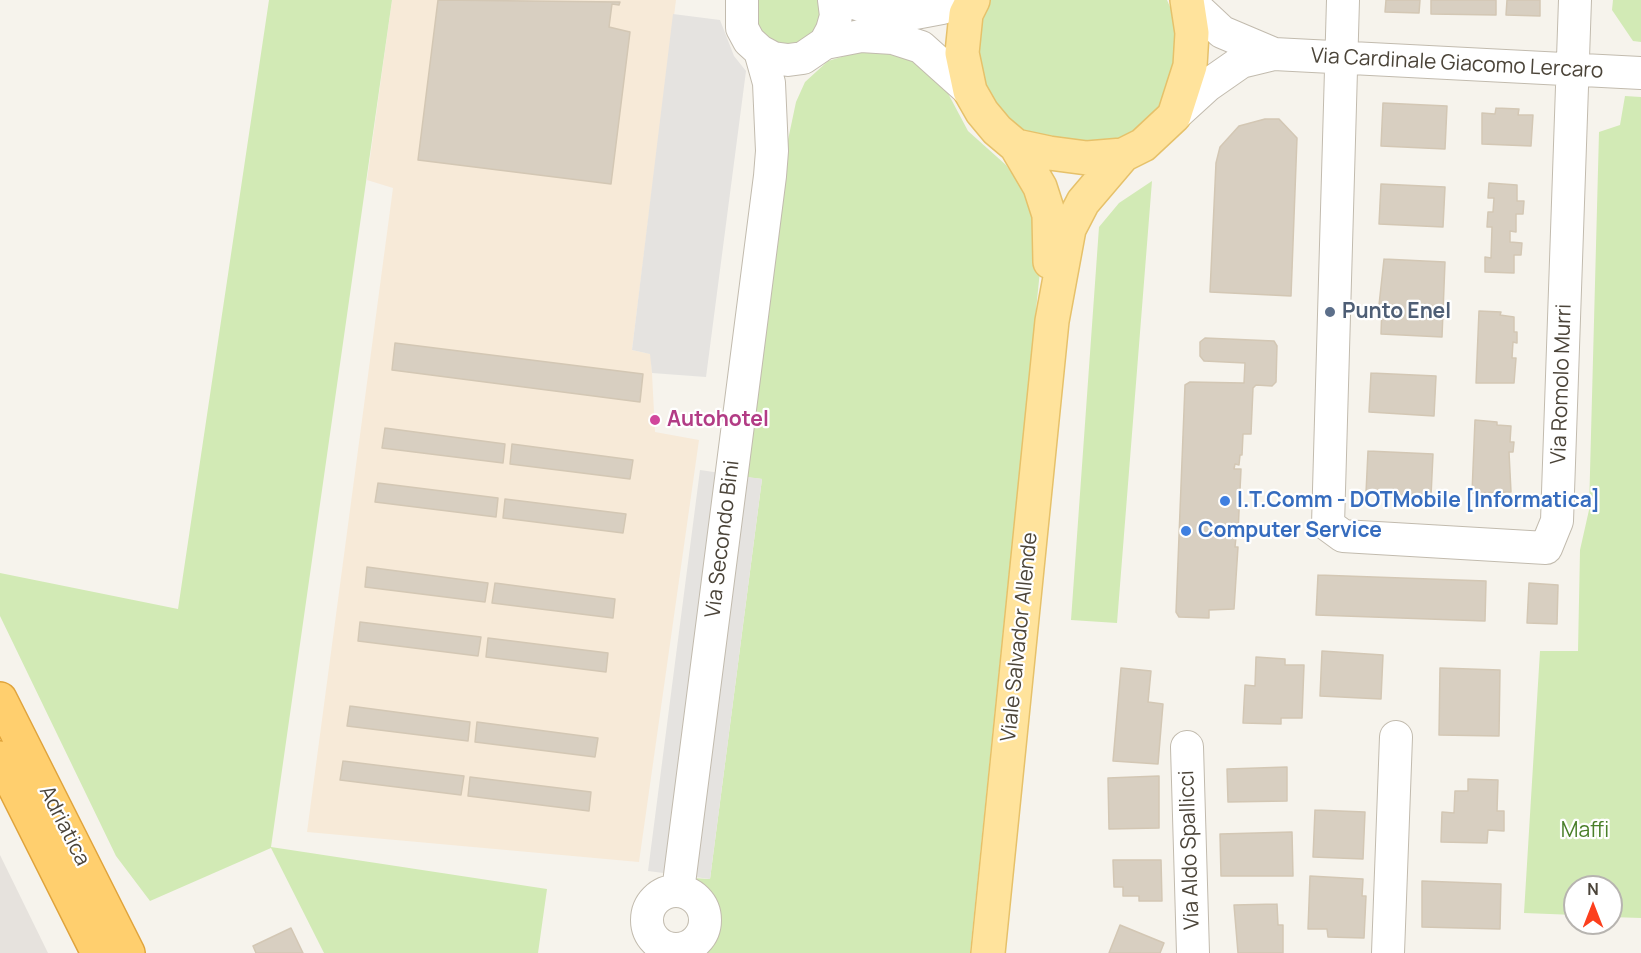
<!DOCTYPE html>
<html>
<head>
<meta charset="utf-8">
<style>
  body { margin:0 }
  #map { position:relative; width:1641px; height:953px; overflow:hidden; background:#f6f3ec; font-family:Manrope,sans-serif }
  canvas { display:block }
  .north { position:absolute; left:1563px; top:875px; width:60px; height:60px; box-sizing:border-box; background:#fff; border:2px solid #b7b4b0; border-radius:50%; rotate:0deg; font-size:16px; font-weight:700; line-height:24px; text-align:center; color:#4b4439 }
  .north::after { content:''; display:block; margin:auto; width:21px; height:27px; background:#fc3f1d; clip-path:polygon(50% 0,100% 100%,50% 72%,0 100%) }
</style>
</head>
<body>
<div id="map">
<canvas width="1641" height="953"></canvas>
<div class="north">N</div>
</div>
<script>
const ctx = document.querySelector('canvas').getContext('2d');
ctx.lineJoin = 'round';
function paint(path, color) { ctx.fillStyle = color; ctx.fill(path, 'evenodd'); }
const shape = rows => new Path2D(rows.map(r => 'M' + r).join(''));
function stroke(path, color, width, dash) { ctx.strokeStyle = color; ctx.lineWidth = width; ctx.lineCap = dash ? 'butt' : 'round'; ctx.setLineDash(dash || []); ctx.stroke(path); }
function label(font, color, halo, rows, align = 'center') {
  ctx.font = font + ' Manrope,sans-serif'; ctx.lineWidth = 4.5; ctx.setLineDash([]); ctx.textBaseline = 'middle'; ctx.strokeStyle = halo; ctx.fillStyle = color; for (const [text, x, y, turn = 0] of rows) {
    ctx.save(); ctx.translate(x, y); ctx.rotate((+turn || 0) * Math.PI / 180); ctx.textAlign = isNaN(turn) ? turn : align; if (halo) ctx.strokeText(text, 0, 0); ctx.fillText(text, 0, 0); ctx.restore();
  }
}
const commercial = shape([
  [392,0,676,0,632,350,651,354,655,432,699,440,639,862,307,832,393,188,367,180]
]);
const industrial = shape([
  [0,855,48,953,0,953]
]);
const green = shape([
  [269,0,392,0,271,847,547,889,538,953,324,953,271,848,150,901,116,856,0,616,0,573,178,609],
  [757,0,820,0,823,10,819,31,791,48,768,42,755,22],
  [991,0,1167,0,1178,25,1171,92,1151,120,1128,138,1071,150,1017,129,997,108,983,82,978,53,981,24],
  [1613,0,1641,0,1641,42,1633,41,1612,10],
  [865,50,901,54,929,69,942,82,968,131,1006,165,1025,191,1037,223,1040,271,970,953,697,953,710,937,713,923,706,900,693,887,692,878,710,879,762,479,744,477,788,140,796,102,805,82,828,61],
  [1625,96,1641,97,1641,918,1611,917,1611,887,1575,887,1575,915,1524,913,1540,651,1578,651,1580,550,1589,510,1599,132,1620,125],
  [1152,181,1117,623,1071,620,1099,227,1119,203]
]);
const parking = shape([
  [673,14,720,20,734,56,746,71,706,377,652,373,650,354,632,350],
  [700,470,762,479,710,879,648,871]
]);
const building = shape([
  [438,0,620,2,619,5,612,4,609,27,630,32,611,184,418,160,438,0],
  [1386,0,1420,0,1419,13,1385,12,1386,0],
  [1431,0,1496,0,1496,15,1431,14,1431,0],
  [1507,0,1540,0,1540,16,1506,15,1507,0],
  [1383,103,1447,106,1445,149,1381,146,1383,103],
  [1496,108,1519,109,1518,115,1533,115,1531,146,1482,144,1482,113,1495,114,1496,108],
  [1265,119,1279,119,1297,138,1291,296,1210,292,1216,163,1220,147,1239,126,1265,119],
  [1489,183,1517,185,1517,201,1524,201,1523,214,1516,214,1516,232,1510,231,1510,242,1522,243,1521,255,1514,255,1514,273,1485,272,1485,257,1491,258,1492,227,1487,227,1488,212,1493,212,1494,198,1488,198,1489,183],
  [1381,184,1445,187,1443,227,1379,224,1381,184],
  [1384,259,1445,262,1442,337,1381,334,1382,305,1379,305,1384,259],
  [1479,311,1501,312,1500,315,1514,317,1514,332,1517,332,1517,343,1513,342,1512,358,1516,358,1514,383,1476,383,1479,311],
  [1205,338,1274,341,1277,346,1276,382,1272,386,1256,385,1253,388,1251,434,1243,434,1242,455,1240,455,1239,465,1235,464,1234,469,1241,469,1238,533,1232,533,1231,537,1236,537,1235,547,1238,547,1234,609,1209,610,1209,618,1179,617,1176,612,1185,385,1190,382,1244,383,1245,363,1204,361,1200,356,1200,342,1205,338],
  [395,343,643,374,640,402,392,370,395,343],
  [1371,373,1436,376,1434,416,1369,412,1371,373],
  [1475,420,1497,422,1497,425,1511,426,1510,442,1514,442,1513,452,1509,452,1511,492,1472,493,1475,420],
  [385,428,505,444,503,463,382,448,385,428],
  [512,444,633,460,630,479,510,464,512,444],
  [1368,451,1433,454,1431,496,1366,493,1368,451],
  [378,483,498,498,496,517,375,502,378,483],
  [505,499,626,514,623,533,503,518,505,499],
  [367,567,488,583,485,602,365,587,367,567],
  [1318,575,1486,581,1485,621,1316,615,1318,575],
  [495,583,615,599,613,618,492,603,495,583],
  [1529,583,1558,585,1557,624,1527,623,1529,583],
  [360,622,481,637,478,656,358,641,360,622],
  [488,638,608,653,606,672,486,657,488,638],
  [1322,651,1383,655,1381,699,1320,696,1322,651],
  [1256,657,1285,659,1285,665,1304,665,1302,718,1281,718,1281,724,1243,723,1245,685,1255,686,1256,657],
  [1121,668,1151,671,1148,702,1163,704,1158,764,1113,761,1121,668],
  [1440,668,1500,670,1499,736,1439,735,1440,668],
  [350,706,470,722,468,741,347,726,350,706],
  [477,722,598,738,595,757,475,742,477,722],
  [343,761,464,776,461,795,340,780,343,761],
  [1287,767,1287,801,1228,802,1227,769,1287,767],
  [1159,776,1159,828,1109,829,1108,778,1159,776],
  [470,777,591,792,589,811,468,796,470,777],
  [1468,779,1498,780,1497,811,1504,811,1504,831,1488,830,1487,843,1441,842,1442,812,1454,813,1455,791,1468,791,1468,779],
  [1315,810,1365,812,1363,859,1313,857,1315,810],
  [1292,832,1293,876,1221,876,1220,834,1292,832],
  [1113,860,1161,860,1162,901,1139,901,1139,896,1123,896,1123,887,1114,887,1113,860],
  [1310,876,1363,879,1362,896,1366,896,1364,938,1328,937,1327,929,1308,929,1310,876],
  [1422,881,1501,884,1500,929,1422,927,1422,881],
  [1277,904,1278,925,1283,925,1283,953,1238,953,1234,905,1277,904],
  [1120,925,1164,943,1160,953,1109,953,1120,925],
  [291,928,303,953,256,953,253,946,291,928]
]);
const minor = shape([
  [742,0,742,28,749,41,760,51,773,58,788,60,803,58,825,43,832,30,836,16,834,0],
  [846,0,881,12,910,14,942,8,955,0],
  [1188,0,1222,32,1274,54,1641,73],
  [1343,0,1328,525,1343,536,1546,548,1557,521,1575,0],
  [825,43,861,36,893,38,921,47,970,91],
  [1174,116,1208,85,1241,62,1274,54],
  [1187,747,1193,953],
  [678,891,770,176,772,151,769,83,760,51],
  '647 920a29 29 0 1 1 58 0a29 29 0 1 1-58 0Z',
  [1388,953,1396,737]
]);
const major = shape([
  [973,0,966,14,962,53,970,91,982,112,997,130,1016,146,1049,153,1087,158,1123,155,1143,145,1174,116,1190,66,1192,33,1187,0],
  [1016,146,1040,187,1049,215,1050,262],
  [988,953,1052,321,1069,229,1083,202,1123,155]
]);
const highway = shape([
  [0,699,128,953],
  [0,758,98,953]
]);
const markers = [
  [1330,312,6,"#5c6f8a"],
  [655,420,6,"#d1479c"],
  [1225,501,6,"#3f7fe0"],
  [1186,531,6,"#3f7fe0"]
];
const streetNames = [
  ["Via Cardinale Giacomo Lercaro",1457,64,3],
  ["Via Romolo Murri",1562,384,-88],
  ["Via Secondo Bini",723,539,-83],
  ["Viale Salvador Allende",1020,637,-84],
  ["Adriatica",64,826,63],
  ["Via Aldo Spallicci",1190,850,-92]
];
const serviceNames = [
  ["Punto Enel",1342,312]
];
const hotelNames = [
  ["Autohotel",667,420]
];
const shopNames = [
  ["I.T.Comm - DOTMobile [Informatica]",1237,501],
  ["Computer Service",1198,531]
];
const parkNames = [
  ["Maffi",1585,831]
];
paint(commercial, '#f7ead8');
paint(industrial, '#e6e2dd');
paint(green, '#d2eab5');
paint(parking, '#e5e3e0');
paint(building, '#d8cfc1');
stroke(building, '#d3c7b4', 1.5);
stroke(minor, '#c2bbae', 34);
stroke(major, '#e6c16a', 36);
stroke(highway, '#e0a43c', 36);
stroke(minor, '#fff', 32);
stroke(major, '#ffe39c', 33);
stroke(highway, '#ffcf6e', 33);
for (const [x, y, r, color] of markers) { const dot = new Path2D(); dot.arc(x, y, r, 0, 2 * Math.PI); ctx.fillStyle = color; ctx.fill(dot); stroke(dot, '#fff', 2); }
label('21px', '#4b4439', '#fff', streetNames);
label('bold 21px', '#4e5e75', '#fff', serviceNames, 'left');
label('bold 21px', '#b23c85', '#fff', hotelNames, 'left');
label('bold 21px', '#366cbe', '#fff', shopNames, 'left');
label('21px', '#4a7f2a', '#fff', parkNames);
</script>
</body>
</html>
